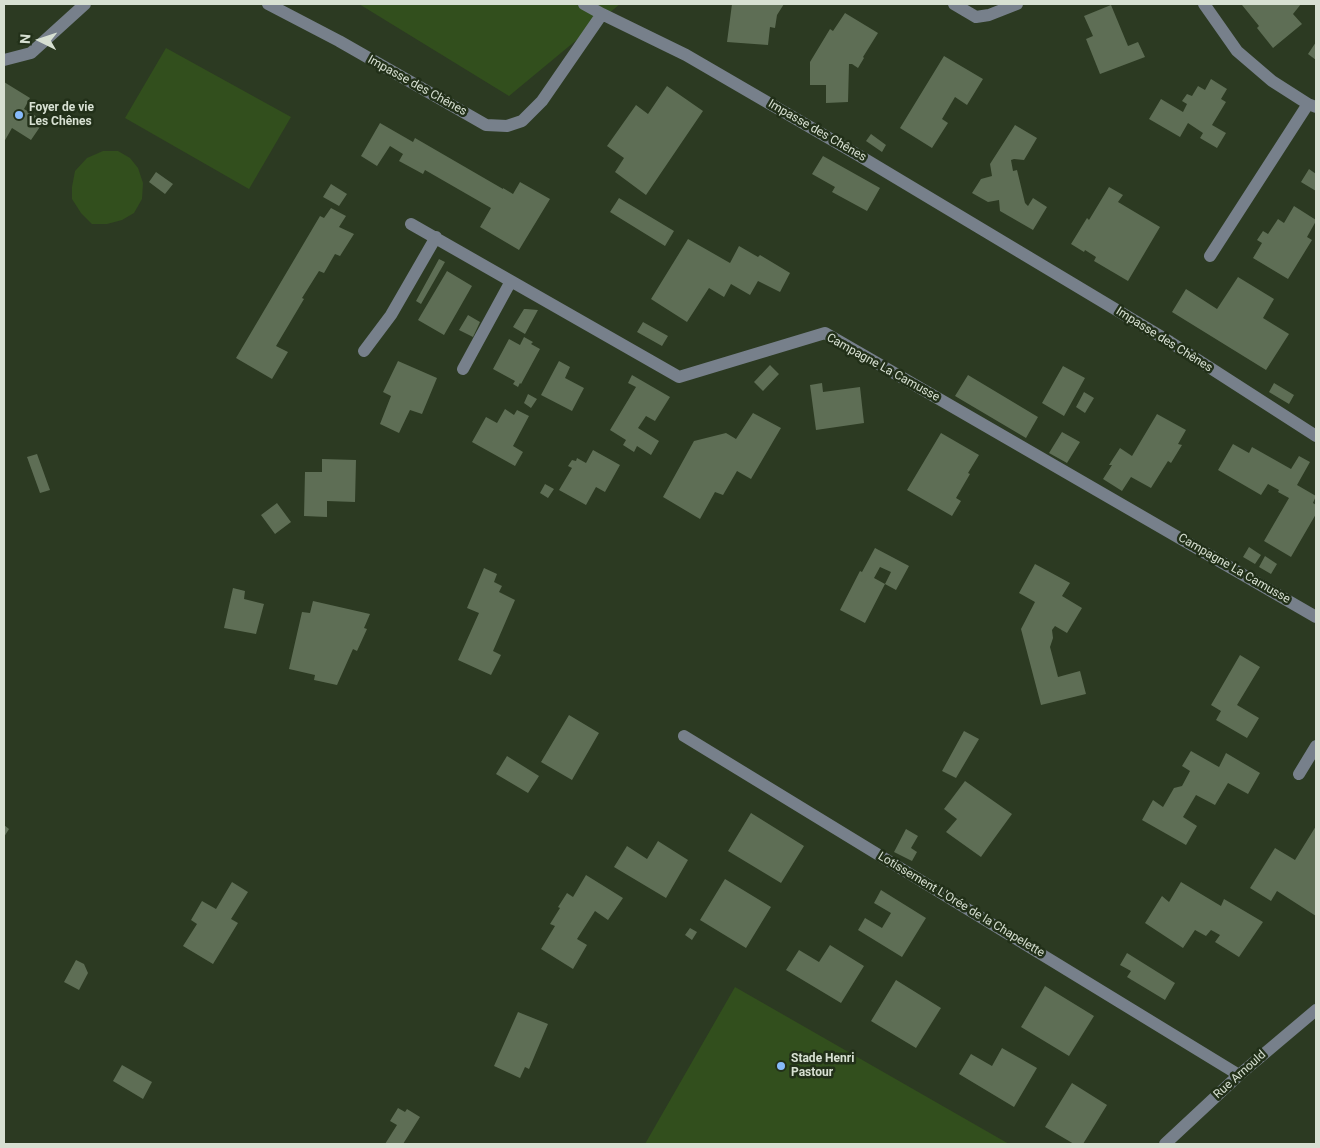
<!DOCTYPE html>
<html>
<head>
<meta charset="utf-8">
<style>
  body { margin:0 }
  #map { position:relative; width:1320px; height:1148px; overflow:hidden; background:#2c3a22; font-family:Roboto,sans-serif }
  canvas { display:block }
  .frame { position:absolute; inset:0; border:5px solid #d7e0d2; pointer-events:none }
  .north { position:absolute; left:15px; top:15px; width:50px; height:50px; -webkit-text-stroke:4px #223019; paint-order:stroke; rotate:274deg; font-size:14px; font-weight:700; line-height:20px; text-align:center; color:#d7e0d2 }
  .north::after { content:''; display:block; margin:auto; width:18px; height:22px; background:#d7e0d2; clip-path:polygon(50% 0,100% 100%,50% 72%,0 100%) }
</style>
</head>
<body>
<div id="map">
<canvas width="1320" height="1148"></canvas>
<div class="frame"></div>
<div class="north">N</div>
</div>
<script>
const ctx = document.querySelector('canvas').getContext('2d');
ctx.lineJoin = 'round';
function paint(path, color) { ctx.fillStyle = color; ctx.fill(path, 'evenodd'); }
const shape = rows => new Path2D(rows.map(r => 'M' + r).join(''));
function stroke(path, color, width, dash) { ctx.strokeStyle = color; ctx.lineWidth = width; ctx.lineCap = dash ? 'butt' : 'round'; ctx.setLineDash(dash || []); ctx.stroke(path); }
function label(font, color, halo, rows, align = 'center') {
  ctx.font = font + ' Roboto,sans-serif'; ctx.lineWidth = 5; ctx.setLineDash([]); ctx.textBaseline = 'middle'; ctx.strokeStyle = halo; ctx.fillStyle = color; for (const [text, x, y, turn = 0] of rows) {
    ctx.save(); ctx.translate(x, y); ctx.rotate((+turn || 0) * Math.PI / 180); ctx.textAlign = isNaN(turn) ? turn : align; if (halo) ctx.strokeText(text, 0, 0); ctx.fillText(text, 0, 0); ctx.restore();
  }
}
const green = shape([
  [359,4,620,4,509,96],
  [166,48,291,117,249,189,125,118],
  [103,151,118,151,130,158,138,168,143,183,142,199,134,213,122,220,107,224,92,224,81,213,72,199,72,187,75,171,87,158],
  [735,987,1009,1144,645,1144]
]);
const building = shape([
  [732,4,784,4,777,15,775,28,770,27,768,45,727,42],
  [1244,4,1301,4,1293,14,1302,24,1273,48,1257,28,1259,26,1242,5],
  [1111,5,1128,46,1138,42,1145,57,1100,74,1086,39,1093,36,1084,16],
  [845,13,878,33,863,57,864,58,858,68,852,64,849,64,848,102,826,103,826,85,810,85,810,62,830,29,833,31],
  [1316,42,1316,60,1308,54],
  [944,56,983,79,967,105,955,97,942,119,948,123,932,148,900,128],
  [1211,79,1227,89,1221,99,1226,102,1212,125,1226,133,1217,148,1200,138,1203,133,1188,123,1180,137,1149,119,1161,99,1183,112,1187,104,1182,101,1187,94,1192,96,1198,86,1205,90],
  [4,82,30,98,24,109,44,121,31,140,12,128,4,142],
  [667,86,703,111,646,195,615,172,624,158,607,146,636,105,648,114],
  [380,123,413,142,415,138,503,189,503,188,513,194,520,182,550,199,519,250,480,227,491,208,425,170,423,174,399,161,403,154,390,146,377,166,361,156],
  [1015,125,1037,138,1024,160,1014,159,1011,160,1013,171,1017,170,1025,203,1028,206,1033,198,1047,207,1033,230,1000,211,999,200,988,202,972,193,981,179,992,176,990,164],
  [871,134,886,145,882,152,866,141],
  [823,156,880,188,867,211,832,192,835,187,812,174],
  [1309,169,1316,174,1316,191,1301,182],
  [156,172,173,184,165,194,149,182],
  [331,184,347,194,339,206,323,197],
  [1109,187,1123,195,1118,202,1160,227,1128,281,1094,261,1096,257,1085,250,1084,252,1071,244,1087,218,1089,220],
  [619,198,674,231,665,246,610,212],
  [1294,206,1316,220,1316,221,1307,237,1312,240,1288,279,1253,258,1262,243,1257,240,1263,231,1268,234,1278,219,1284,223],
  [331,208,346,216,339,227,354,234,340,256,335,254,324,273,319,271,302,298,304,299,276,346,288,352,272,379,236,358,320,216,324,218],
  [688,239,730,263,739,246,758,257,760,255,790,273,780,292,758,281,750,295,731,284,724,297,709,288,687,322,651,299],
  [439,259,445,262,421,304,416,301],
  [447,271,472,286,444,335,418,320],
  [1238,277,1274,299,1263,318,1289,334,1266,370,1172,312,1186,289,1217,309],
  [524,309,526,309,538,310,525,334,513,327],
  [468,315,480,322,473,337,459,330],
  [643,322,668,336,662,346,637,332],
  [524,337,533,342,531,344,540,349,521,384,520,383,518,387,513,384,515,381,493,369,509,339,520,345],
  [398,361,437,378,422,414,410,410,399,433,380,424,391,396,383,392],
  [559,361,570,367,565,378,584,388,572,411,541,395],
  [770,365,779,374,763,391,754,382],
  [1063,366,1085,378,1064,416,1042,403],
  [632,375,670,397,655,421,646,416,638,428,659,441,651,455,637,446,634,452,623,445,626,440,610,430,636,387,628,383],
  [968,375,1038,417,1026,438,955,396],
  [822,383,823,392,860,387,864,423,816,430,810,385],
  [1274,383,1294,395,1289,404,1269,392],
  [1084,392,1094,398,1085,413,1076,407],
  [528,394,537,399,531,408,524,403],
  [505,409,514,415,517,410,529,416,513,446,523,452,515,466,472,442,486,417,497,423],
  [753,413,781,428,751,479,737,471,723,495,715,492,700,519,663,497,694,441,726,433,736,439],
  [1157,414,1186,430,1178,444,1182,445,1171,463,1168,461,1151,488,1131,477,1122,491,1103,479,1112,465,1109,465,1120,448,1132,456],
  [1062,432,1080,442,1067,463,1049,453],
  [941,433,979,455,968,473,970,474,956,498,961,501,952,516,907,490],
  [1233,444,1249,453,1252,447,1291,469,1299,456,1310,462,1297,485,1316,496,1313,503,1316,505,1316,514,1291,557,1264,541,1289,498,1278,492,1279,490,1268,484,1261,495,1218,470],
  [593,450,620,465,605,492,596,487,586,505,559,490,572,468,568,466,572,460,576,461,577,458,586,463],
  [37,454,50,490,40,493,27,457],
  [322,459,356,460,355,502,327,501,327,517,304,516,305,472,322,472],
  [545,484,554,489,548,498,540,493],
  [277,503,291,522,275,534,261,515],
  [1249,547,1261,555,1255,564,1243,557],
  [875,548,909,566,896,590,885,584,891,572,880,567,874,578,885,584,865,623,840,610,860,571,862,572],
  [1265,556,1277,564,1271,574,1259,567],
  [1035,564,1070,583,1062,596,1082,608,1067,633,1055,626,1052,630,1053,638,1050,647,1058,677,1080,671,1086,694,1041,705,1021,629,1035,602,1019,593],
  [484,568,497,574,494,582,502,586,499,592,515,600,493,651,501,655,491,675,458,660,479,613,467,608],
  [233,588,245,591,244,599,264,604,256,634,224,628],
  [313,601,370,614,364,628,367,629,357,651,353,649,337,685,314,680,315,675,289,669,302,612,310,613],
  [1240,655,1260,667,1237,705,1259,718,1247,738,1216,720,1221,711,1211,705],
  [569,715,599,733,572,780,541,762],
  [964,731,979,739,956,778,942,771],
  [1191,751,1219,767,1226,753,1260,773,1248,794,1228,783,1215,805,1196,795,1183,817,1197,826,1186,845,1142,820,1153,800,1163,807,1174,788,1182,786,1190,771,1182,766],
  [507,756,539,776,528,793,496,774],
  [965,781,1012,814,988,847,981,857,946,832,957,819,944,809],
  [751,813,804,846,781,883,728,851],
  [4,825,9,829,4,837],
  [1316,826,1316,916,1277,891,1271,901,1250,888,1275,848,1295,860],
  [906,829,918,836,911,848,917,852,912,861,894,852],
  [658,841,688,860,666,898,614,867,627,846,647,859],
  [586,875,623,898,608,920,595,911,577,939,587,945,573,969,541,949,555,926,550,924,560,908,558,907,567,893,573,897],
  [725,879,771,907,746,948,700,920],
  [232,882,248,892,231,919,238,923,213,964,183,946,197,924,191,920,202,901,216,909],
  [1181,882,1221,906,1224,899,1263,922,1239,957,1215,942,1220,935,1211,930,1206,936,1195,930,1183,948,1145,923,1162,896,1169,902],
  [881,890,926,918,902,957,858,930,865,918,882,928,891,913,874,903],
  [690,928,697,932,692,940,685,935],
  [830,945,864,966,841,1003,786,970,799,950,819,962],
  [1127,953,1175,983,1165,1000,1127,977,1131,971,1120,965],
  [76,960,84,964,88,973,79,990,64,982],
  [896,980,941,1008,916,1048,871,1021],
  [1045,986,1094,1016,1069,1056,1021,1027],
  [518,1012,548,1024,529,1069,525,1067,520,1078,494,1066],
  [1002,1048,1037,1068,1014,1107,959,1074,971,1054,992,1066],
  [122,1065,152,1082,143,1099,113,1081],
  [1072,1083,1107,1105,1083,1144,1074,1144,1045,1127],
  [398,1108,405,1112,407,1109,420,1117,403,1144,385,1144,397,1125,390,1121]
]);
const minor = shape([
  [268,4,339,41,486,125,507,126,522,121,542,101,602,14,686,55,858,155,1170,342,1316,436],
  [584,4,602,14],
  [954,4,976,17,989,15,1017,4],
  [1204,4,1237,51,1272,81,1308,104,1316,107],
  [4,60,31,53,85,4],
  [411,224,679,377,825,333,1316,617],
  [1210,256,1308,104],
  [364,351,391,315,436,237],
  [463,369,511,281],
  [684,736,1239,1075],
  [1299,774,1316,746],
  [1165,1144,1239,1075,1316,1010]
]);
const markers = [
  [19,115,5,"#87bbfb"],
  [781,1066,5,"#87bbfb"]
];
const streetNames = [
  ["Impasse des Chênes",417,86,29],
  ["Impasse des Chênes",817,131,30],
  ["Impasse des Chênes",1164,340,32],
  ["Campagne La Camusse",883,368,29],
  ["Campagne La Camusse",1234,569,30],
  ["Lotissement L'Orée de la Chapelette",961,905,31],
  ["Rue Arnould",1240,1075,-42]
];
const poiNames = [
  ["Foyer de vie",29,108],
  ["Les Chênes",29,122],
  ["Stade Henri",791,1059],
  ["Pastour",791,1073]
];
paint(green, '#324f1d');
paint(building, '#5e6e55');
stroke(minor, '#77808b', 12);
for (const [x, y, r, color] of markers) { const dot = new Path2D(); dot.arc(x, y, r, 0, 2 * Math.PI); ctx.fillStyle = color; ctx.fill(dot); stroke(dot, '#223019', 2); }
label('12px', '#d7e0d2', '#223019', streetNames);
label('bold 12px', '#d7e0d2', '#223019', poiNames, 'left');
</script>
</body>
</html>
